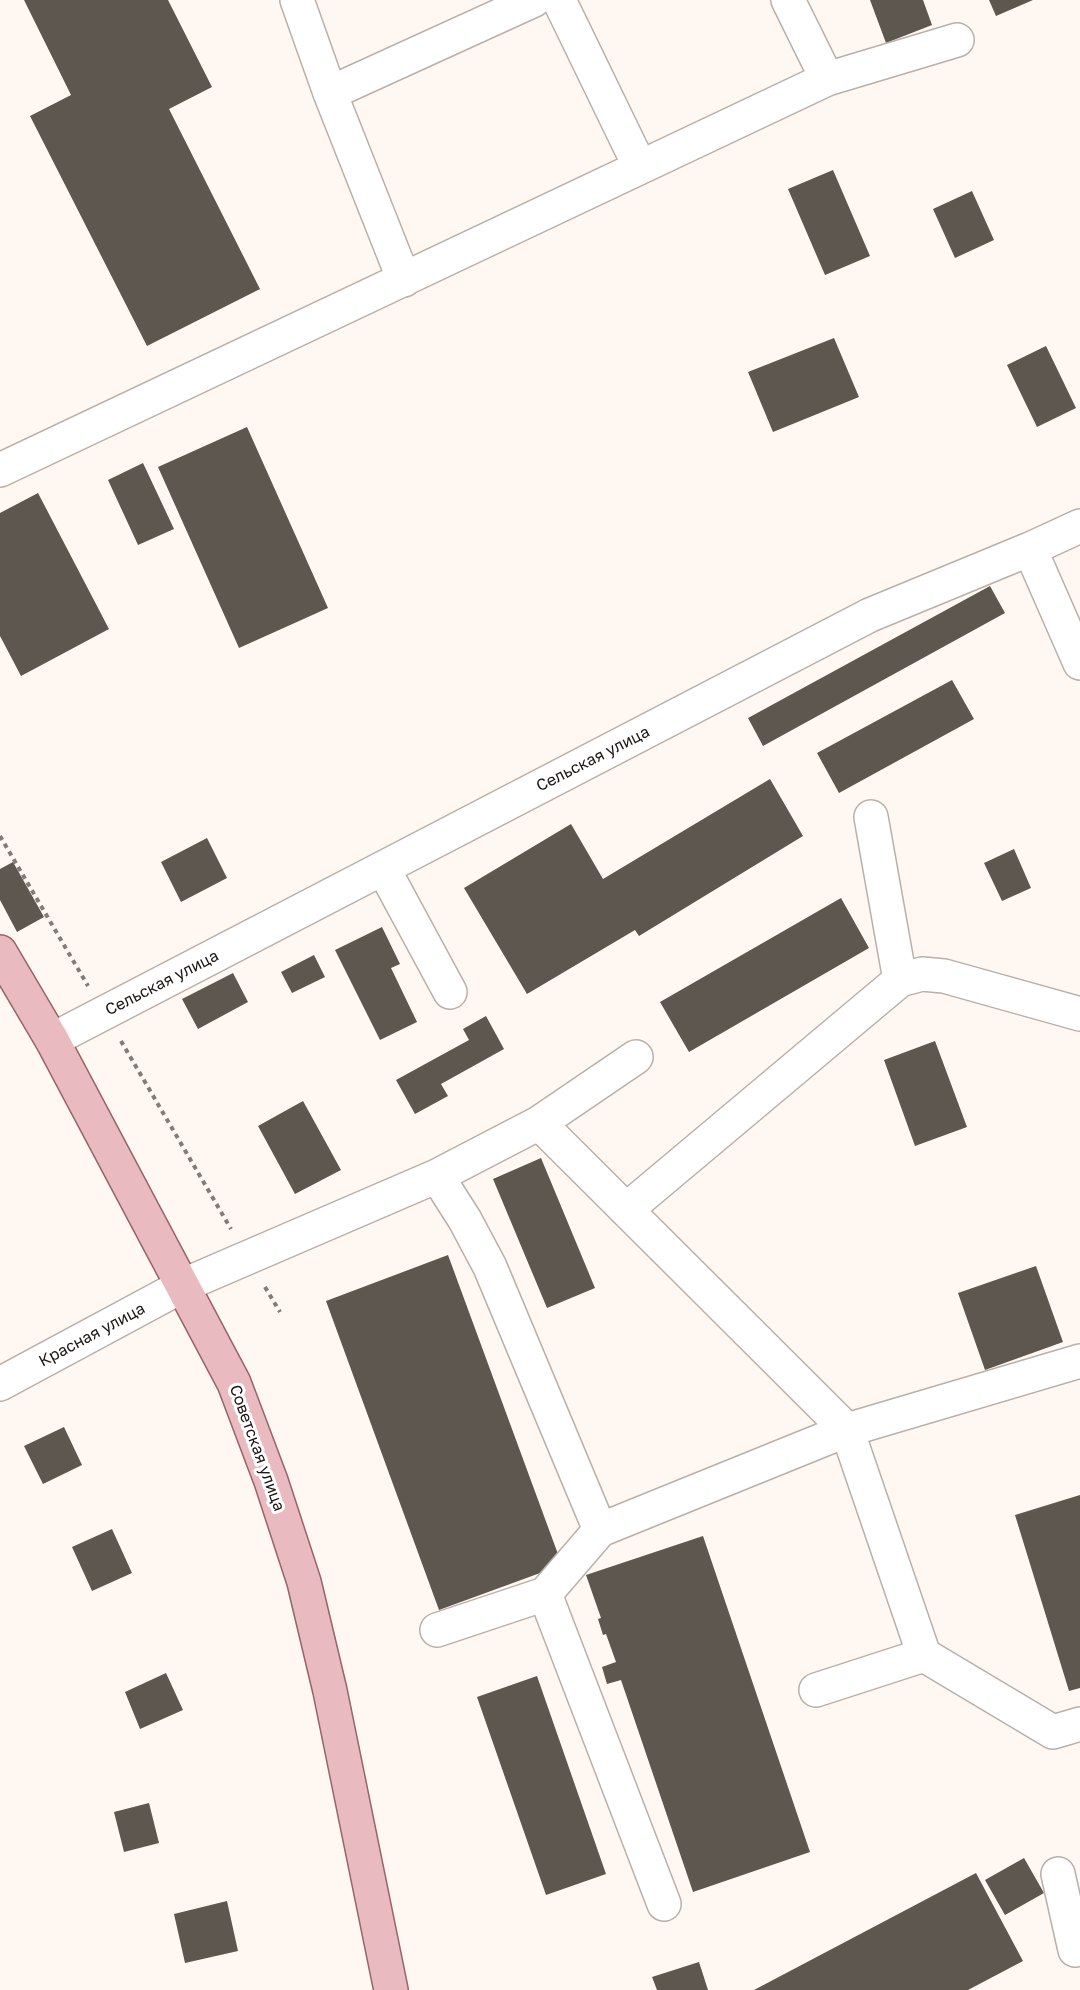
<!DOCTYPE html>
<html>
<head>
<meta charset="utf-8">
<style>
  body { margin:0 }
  canvas { display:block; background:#fff7f1 }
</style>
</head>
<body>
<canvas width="1080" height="1990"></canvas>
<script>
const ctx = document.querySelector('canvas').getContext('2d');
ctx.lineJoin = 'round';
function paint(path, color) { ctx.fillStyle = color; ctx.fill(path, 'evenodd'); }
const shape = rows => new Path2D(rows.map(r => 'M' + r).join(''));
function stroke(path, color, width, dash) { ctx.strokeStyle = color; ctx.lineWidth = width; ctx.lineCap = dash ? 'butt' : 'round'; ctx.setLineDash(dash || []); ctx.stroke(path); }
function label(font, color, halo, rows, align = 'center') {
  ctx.font = font + ' "Golos Text",sans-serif'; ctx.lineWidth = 6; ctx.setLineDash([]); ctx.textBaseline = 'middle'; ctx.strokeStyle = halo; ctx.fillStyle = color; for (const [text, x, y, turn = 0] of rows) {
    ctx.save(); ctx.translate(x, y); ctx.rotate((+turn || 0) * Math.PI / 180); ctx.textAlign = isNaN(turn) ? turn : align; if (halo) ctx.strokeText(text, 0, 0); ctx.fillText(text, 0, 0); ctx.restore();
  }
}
const building = shape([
  [24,0,168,0,212,87,169,109,260,289,147,346,30,116,71,95],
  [870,0,923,0,932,25,886,43],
  [989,0,1033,0,996,16],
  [833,170,870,256,825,275,788,189],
  [972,191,994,240,955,258,933,209],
  [834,338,859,397,773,432,748,372],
  [1046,346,1076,408,1037,427,1007,365],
  [247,427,328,608,239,648,158,467],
  [143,463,174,529,138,545,108,480],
  [38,493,109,629,21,676,0,636,0,513],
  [990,586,1005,613,763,746,748,718],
  [952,680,974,719,839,793,817,753],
  [770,779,803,836,639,936,635,930,527,994,464,888,571,824,603,879],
  [207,838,227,878,181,902,161,862],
  [1014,849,1031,888,1002,901,984,863],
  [13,862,44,917,17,932,0,900,0,869],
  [841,898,869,948,689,1052,660,1002],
  [382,927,400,964,391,968,417,1022,380,1040,335,950],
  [314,955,325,977,292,993,281,972],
  [233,973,248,1002,198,1029,182,999],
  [486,1016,504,1049,441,1084,448,1096,415,1114,396,1080,469,1040,463,1029],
  [935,1041,967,1127,915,1146,884,1060],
  [303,1101,341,1170,295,1194,258,1126],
  [541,1158,595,1288,547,1308,493,1179],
  [448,1255,562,1565,439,1610,326,1301],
  [1036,1266,1063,1342,985,1370,958,1293],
  [64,1427,82,1465,43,1484,24,1446],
  [1080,1495,1080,1688,1069,1691,1015,1515],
  [112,1529,132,1573,92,1591,72,1547],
  [703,1536,810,1852,693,1892,621,1680,607,1684,602,1667,616,1662,606,1634,603,1635,598,1619,601,1618,586,1575],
  [166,1673,183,1710,140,1729,125,1692],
  [537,1676,606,1874,546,1895,477,1697],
  [149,1803,159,1843,124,1852,114,1812],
  [1024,1858,1044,1893,1005,1915,985,1880],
  [976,1873,1023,1961,968,1990,754,1990],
  [227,1901,238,1951,185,1963,174,1914],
  [699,1962,708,1990,657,1990,652,1977]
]);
const path = shape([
  [0,836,88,986],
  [121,1041,231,1229],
  [265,1287,280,1312]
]);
const minor = shape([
  [297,0,330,93,404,280],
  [559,0,640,167],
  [788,0,827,79],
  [330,93,534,0],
  [0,470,827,79,957,40],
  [1030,549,1080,663],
  [871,817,900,980],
  [383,868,450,992],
  [52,1040,870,615,1030,549,1080,526],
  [539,1123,847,1430,924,1655,1053,1732,1080,1724],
  [437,1176,465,1220,490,1267,600,1530,847,1430,1080,1361],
  [626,1210,900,980,922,974,944,976,1080,1014],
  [0,1384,184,1285,437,1176,539,1123,636,1057],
  [600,1530,545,1594,664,1904],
  [437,1630,545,1594],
  [816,1690,924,1655],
  [1058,1874,1075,1950,1080,1949]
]);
const major = shape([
  [0,952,52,1040,234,1383,271,1481,304,1582,330,1691,391,1990]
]);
const streetNames = [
  ["Сельская улица",593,759,-27],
  ["Сельская улица",162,983,-27],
  ["Красная улица",92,1335,-28],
  ["Советская улица",257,1448,70]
];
paint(building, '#5d574f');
stroke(minor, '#b9b0a9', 36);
stroke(major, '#976468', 36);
stroke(path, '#817c78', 4, [4.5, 4.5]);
stroke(minor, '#fff', 33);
stroke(major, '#e9bbc0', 33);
label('16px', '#1a1614', '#fff', streetNames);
</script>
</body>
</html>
